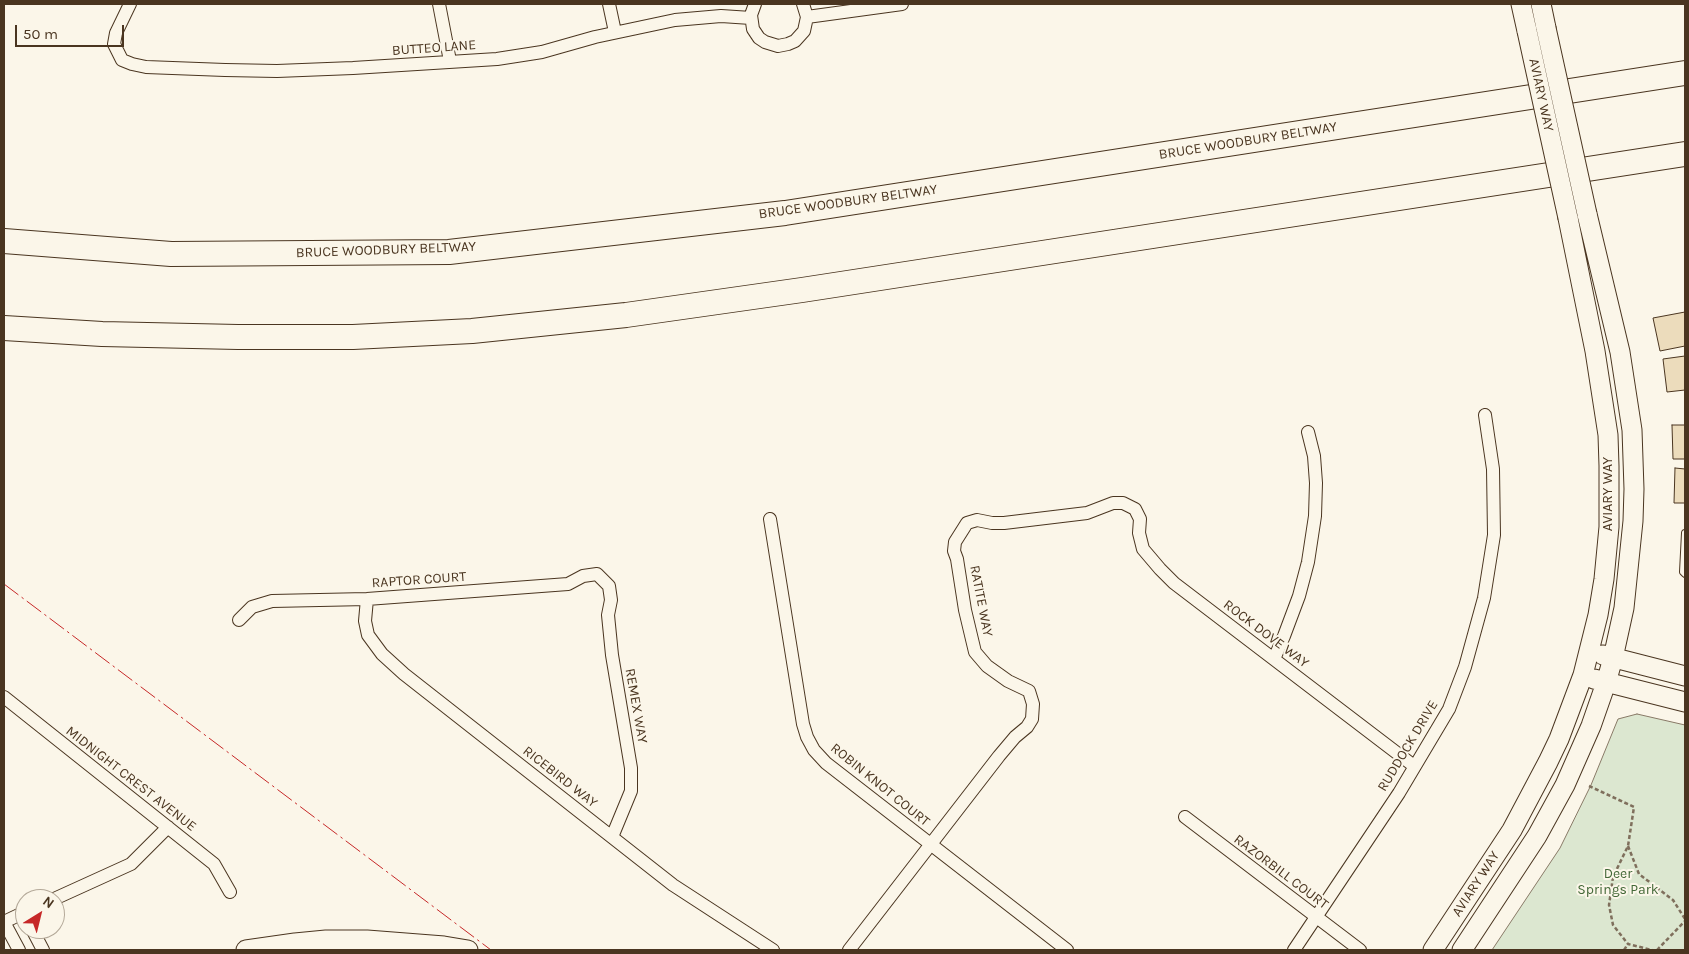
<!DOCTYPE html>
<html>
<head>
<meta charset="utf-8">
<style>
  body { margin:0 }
  #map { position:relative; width:1689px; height:954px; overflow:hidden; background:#fbf6e9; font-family:Karla,sans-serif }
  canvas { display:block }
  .frame { position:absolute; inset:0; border:5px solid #4a3520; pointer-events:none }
  .north { position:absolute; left:15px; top:889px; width:50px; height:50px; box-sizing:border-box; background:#fbf6e9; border:1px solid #b4a999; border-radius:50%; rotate:36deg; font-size:14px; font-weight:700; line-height:20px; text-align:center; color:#4a3520 }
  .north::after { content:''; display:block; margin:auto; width:18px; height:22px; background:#c62828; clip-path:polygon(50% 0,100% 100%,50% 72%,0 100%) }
  .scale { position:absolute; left:15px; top:25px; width:109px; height:22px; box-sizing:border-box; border:2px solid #4a3520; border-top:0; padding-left:6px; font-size:15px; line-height:18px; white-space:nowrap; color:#4a3520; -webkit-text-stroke:4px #fbf6e9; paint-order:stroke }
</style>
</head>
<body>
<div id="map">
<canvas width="1689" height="954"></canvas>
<div class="frame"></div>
<div class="north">N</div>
<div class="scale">50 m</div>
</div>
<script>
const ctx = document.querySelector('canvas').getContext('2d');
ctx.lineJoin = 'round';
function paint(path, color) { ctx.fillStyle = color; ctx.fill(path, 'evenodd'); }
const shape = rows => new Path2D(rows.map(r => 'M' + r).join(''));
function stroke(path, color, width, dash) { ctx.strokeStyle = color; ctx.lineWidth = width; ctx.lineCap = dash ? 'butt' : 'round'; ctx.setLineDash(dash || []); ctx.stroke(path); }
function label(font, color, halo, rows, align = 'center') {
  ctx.font = font + ' Karla,sans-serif'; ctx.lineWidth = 4; ctx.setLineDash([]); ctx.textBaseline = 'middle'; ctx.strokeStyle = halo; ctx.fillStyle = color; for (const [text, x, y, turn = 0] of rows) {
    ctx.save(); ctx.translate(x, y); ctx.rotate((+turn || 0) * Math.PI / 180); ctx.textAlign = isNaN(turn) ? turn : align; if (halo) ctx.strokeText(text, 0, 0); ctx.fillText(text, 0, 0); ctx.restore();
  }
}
const green = shape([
  [1637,714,1685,725,1685,950,1492,950,1560,848,1591,785,1618,719,1637,714]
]);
const building = shape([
  [1685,312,1685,346,1660,351,1653,318,1685,312],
  [1685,356,1685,390,1667,392,1663,359,1685,356],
  [1672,425,1685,425,1685,459,1673,459,1672,425],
  [1675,468,1685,469,1685,503,1674,503,1675,468]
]);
const path = shape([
  [1589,786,1634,807,1628,846,1613,877,1609,905,1613,925,1628,944,1652,950],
  [1628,846,1639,874,1673,900,1685,919],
  [1624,950,1628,944],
  [1657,950,1685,921]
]);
const lane = shape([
  [1685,533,1683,572,1685,574]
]);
const street = shape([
  [130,4,116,33,114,44,122,60,132,64,146,67,225,70,277,71,353,68,497,59,542,52,595,37,675,20,721,16,751,18],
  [439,4,450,61],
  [609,4,615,32],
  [755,4,751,15,753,29,759,38,765,42,778,46,788,44,795,41,804,31,807,17,803,4],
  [807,17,902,4],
  [770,519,803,724,807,737,814,750,826,763,1067,950],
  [367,599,365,621,368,635,382,654,404,674,673,885,773,950],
  [239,620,252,607,272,601,367,599,568,584,583,576,597,574,609,586,611,600,608,615,612,655,631,768,631,791,612,837],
  [1274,659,1284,636,1299,596,1308,562,1315,516,1316,483,1314,456,1308,432],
  [4,697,214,864,230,892],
  [1185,817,1360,950],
  [54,899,131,864,168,827],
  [4,922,19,950],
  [4,922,25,912],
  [32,929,43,950],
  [849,950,999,756,1015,737,1027,727,1032,719,1033,704,1029,691,1008,681,987,666,975,652,965,610,957,559,954,551,955,542,967,523,977,520,992,523,1004,523,1087,513,1113,503,1123,503,1135,509,1140,519,1139,533,1143,549,1160,569,1174,583,1414,766],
  [1294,950,1399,793,1449,709,1465,667,1484,598,1494,535,1493,469,1485,415]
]);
const secondary = shape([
  [1521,4,1527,31],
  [1541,4,1546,28],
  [1603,655,1685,676],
  [1594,679,1685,702],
  [246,950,295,943,326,940,367,940,444,946,468,950],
  [1433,950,1512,830,1548,762,1559,739,1583,675,1598,615,1604,579,1609,527,1609,466,1608,435,1595,351,1568,218],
  [1462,950,1537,836,1565,785,1591,726,1606,683,1613,658,1624,608,1633,521,1634,489,1632,430,1620,352,1587,214]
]);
const highway = shape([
  [4,241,171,254,449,252,785,213,1685,73],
  [4,328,102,334,238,337,353,337,472,331,626,315,802,290,1685,154]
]);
const secondaryBridge = shape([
  [1546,28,1587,214],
  [1527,31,1568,218]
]);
const power = shape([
  [4,584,491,950]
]);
const streetNames = [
  ["BUTTEO LANE",434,48,-4],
  ["AVIARY WAY",1541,95,78],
  ["BRUCE WOODBURY BELTWAY",1248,141,-9],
  ["BRUCE WOODBURY BELTWAY",848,202,-8],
  ["BRUCE WOODBURY BELTWAY",386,250,-2],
  ["AVIARY WAY",1608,494,-90],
  ["RAPTOR COURT",419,580,-4],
  ["RATITE WAY",981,601,79],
  ["ROCK DOVE WAY",1266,634,37],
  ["REMEX WAY",636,706,80],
  ["RUDDOCK DRIVE",1408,746,-59],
  ["RICEBIRD WAY",560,777,38],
  ["MIDNIGHT CREST AVENUE",131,779,38],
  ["ROBIN KNOT COURT",880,785,39],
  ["RAZORBILL COURT",1281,872,37],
  ["AVIARY WAY",1476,884,-57]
];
const parkNames = [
  ["Deer",1618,874],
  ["Springs Park",1618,890]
];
paint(green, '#dce7d0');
stroke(green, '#887966', 1);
paint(building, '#ecdcbc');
stroke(building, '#4a3520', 1);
stroke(lane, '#4a3520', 8);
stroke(street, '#4a3520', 14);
stroke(secondary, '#4a3520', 21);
stroke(highway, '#4a3520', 26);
stroke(path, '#7f6f5c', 2.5, [4, 2.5]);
stroke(lane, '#fbf6e9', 6);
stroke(street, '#fbf6e9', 12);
stroke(secondary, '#fbf6e9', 19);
stroke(highway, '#fbf6e9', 24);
stroke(secondaryBridge, '#4a3520', 21, []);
stroke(secondaryBridge, '#fbf6e9', 19);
stroke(power, '#c62828', 1, [18, 4, 2.5, 4]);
label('14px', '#4a3520', '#fbf6e9', streetNames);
label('14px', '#436837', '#fbf6e9', parkNames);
</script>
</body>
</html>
